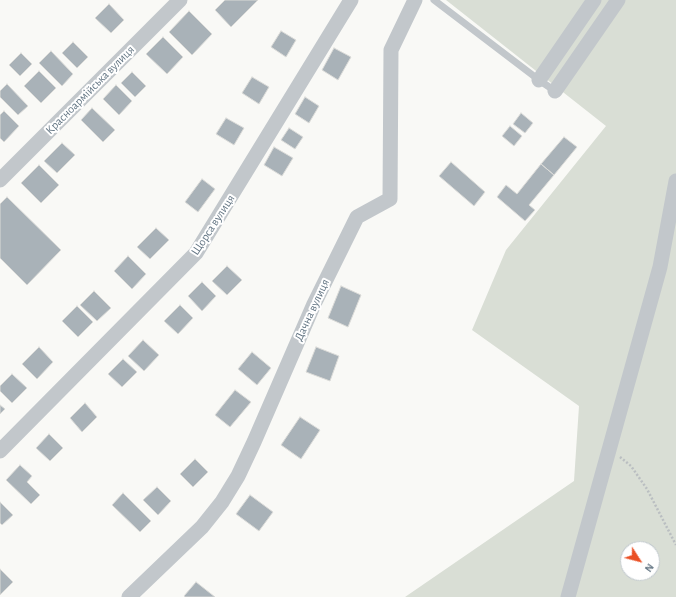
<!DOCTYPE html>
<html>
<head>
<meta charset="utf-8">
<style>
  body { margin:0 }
  #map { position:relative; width:676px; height:597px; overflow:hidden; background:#f9f9f6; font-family:"Alegreya Sans",sans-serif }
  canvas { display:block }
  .north { position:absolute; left:620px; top:541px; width:40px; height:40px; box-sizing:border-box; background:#fff; border:1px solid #c1c8cd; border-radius:50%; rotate:126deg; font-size:11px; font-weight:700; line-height:16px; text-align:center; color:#637583 }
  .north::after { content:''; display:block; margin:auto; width:14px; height:18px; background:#ea5025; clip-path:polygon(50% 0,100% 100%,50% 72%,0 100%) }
</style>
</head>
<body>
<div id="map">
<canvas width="676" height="597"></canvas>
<div class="north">N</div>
</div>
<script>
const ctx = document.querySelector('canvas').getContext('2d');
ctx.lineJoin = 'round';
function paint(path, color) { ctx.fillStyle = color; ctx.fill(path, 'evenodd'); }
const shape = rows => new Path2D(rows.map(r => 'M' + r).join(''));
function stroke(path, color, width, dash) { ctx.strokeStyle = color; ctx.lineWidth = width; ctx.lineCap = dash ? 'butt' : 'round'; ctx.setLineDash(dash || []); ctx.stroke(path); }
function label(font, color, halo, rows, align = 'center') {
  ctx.font = font + ' "Alegreya Sans",sans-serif'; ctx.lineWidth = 4; ctx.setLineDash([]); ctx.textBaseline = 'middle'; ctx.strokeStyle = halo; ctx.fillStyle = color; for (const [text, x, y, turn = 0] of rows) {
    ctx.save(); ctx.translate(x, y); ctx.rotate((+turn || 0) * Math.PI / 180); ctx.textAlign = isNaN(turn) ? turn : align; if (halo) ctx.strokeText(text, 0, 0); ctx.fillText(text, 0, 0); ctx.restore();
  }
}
const green = shape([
  [446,0,676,0,676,597,405,597,574,481,579,406,472,330,506,250,606,126],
  [628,549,652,549,652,573,628,573]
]);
const building = shape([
  [225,0,258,0,231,27,215,10,225,0],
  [109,4,124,20,111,33,95,18,109,4],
  [189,11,212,34,192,55,169,32,189,11],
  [281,31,296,40,286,57,271,47,281,31],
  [163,37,183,57,167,74,146,54,163,37],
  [73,42,88,57,77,68,62,53,73,42],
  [334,48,351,57,338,80,322,70,334,48],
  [51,51,73,74,62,86,39,63,51,51],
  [21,53,32,64,20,76,9,65,21,53],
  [39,71,56,88,41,103,24,86,39,71],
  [132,72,146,86,135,97,121,83,132,72],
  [252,77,269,87,259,104,242,93,252,77],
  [7,84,28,106,18,115,0,97,0,91,7,84],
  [116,85,132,101,119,115,103,99,116,85],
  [305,97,319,106,309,123,295,114,305,97],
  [92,108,115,130,103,142,81,120,92,108],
  [4,111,19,126,4,142,0,138,0,115,4,111],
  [521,113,533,123,525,133,513,124,521,113],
  [226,118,244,128,234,145,216,134,226,118],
  [510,126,522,136,514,146,502,136,510,126],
  [289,128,303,137,295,149,281,140,289,128],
  [564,137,577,147,554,175,541,164,564,137],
  [62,143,75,155,57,173,44,161,62,143],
  [274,147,293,158,282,176,264,165,274,147],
  [451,162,485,192,474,206,439,176,451,162],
  [541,164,554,175,529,205,535,210,525,221,497,197,506,185,517,194,541,164],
  [39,165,59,185,41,203,21,183,39,165],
  [202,179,215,189,198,212,185,202,202,179],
  [7,197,61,250,27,285,0,258,0,204,7,197],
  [156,228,169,240,150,259,137,247,156,228],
  [128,256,146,274,132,289,114,271,128,256],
  [227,266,242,280,227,295,212,281,227,266],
  [202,282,216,296,202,311,188,296,202,282],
  [341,286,361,295,348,327,328,318,341,286],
  [94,291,111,308,97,321,80,305,94,291],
  [180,305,193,318,178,334,164,321,180,305],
  [77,306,93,322,78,337,62,321,77,306],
  [143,340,159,355,144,371,128,356,143,340],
  [39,347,53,362,37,379,22,364,39,347],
  [316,347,339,356,330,381,306,372,316,347],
  [252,352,271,368,257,385,238,369,252,352],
  [123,359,137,372,122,387,108,374,123,359],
  [12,374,27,388,12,403,0,391,0,386,12,374],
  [235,390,251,402,230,427,215,415,235,390],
  [85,403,97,417,82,432,70,418,85,403],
  [0,405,5,409,0,414,0,405],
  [300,417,320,430,301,459,281,445,300,417],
  [49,434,63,448,50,461,36,448,49,434],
  [195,459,208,472,193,487,180,474,195,459],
  [20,465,32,476,27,482,40,495,31,504,6,480,20,465],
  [157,487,171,501,158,515,143,500,157,487],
  [123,493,151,521,140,532,112,505,123,493],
  [250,495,273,512,259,531,236,514,250,495],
  [0,502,13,515,2,525,0,523,0,502],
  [0,569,13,582,0,595,0,569],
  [196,582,215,597,185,597,184,596,196,582]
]);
const path = shape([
  [620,457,631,466,647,489,676,545]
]);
const lane = shape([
  [434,0,539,80,555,91]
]);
const street = shape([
  [539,80,594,0],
  [555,91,618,0],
  [0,180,180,0],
  [0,451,196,253,351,0],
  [129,597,202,527,222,502,238,476,254,442,314,304,357,217,390,199,391,50,415,0],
  [568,597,660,267,676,181]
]);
const streetNames = [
  ["Красноармійська вулиця",90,90,-45],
  ["Щорса вулиця",213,225,-57],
  ["Дачна вулиця",312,310,-65]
];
paint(green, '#d9ded5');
paint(building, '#a9b2b8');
stroke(building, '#dbdbd8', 1);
stroke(path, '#babec1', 2.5, [2, 2]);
stroke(lane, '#c2c7cb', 7);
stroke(street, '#c2c7cb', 15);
label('12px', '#637583', '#fff', streetNames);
</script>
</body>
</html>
